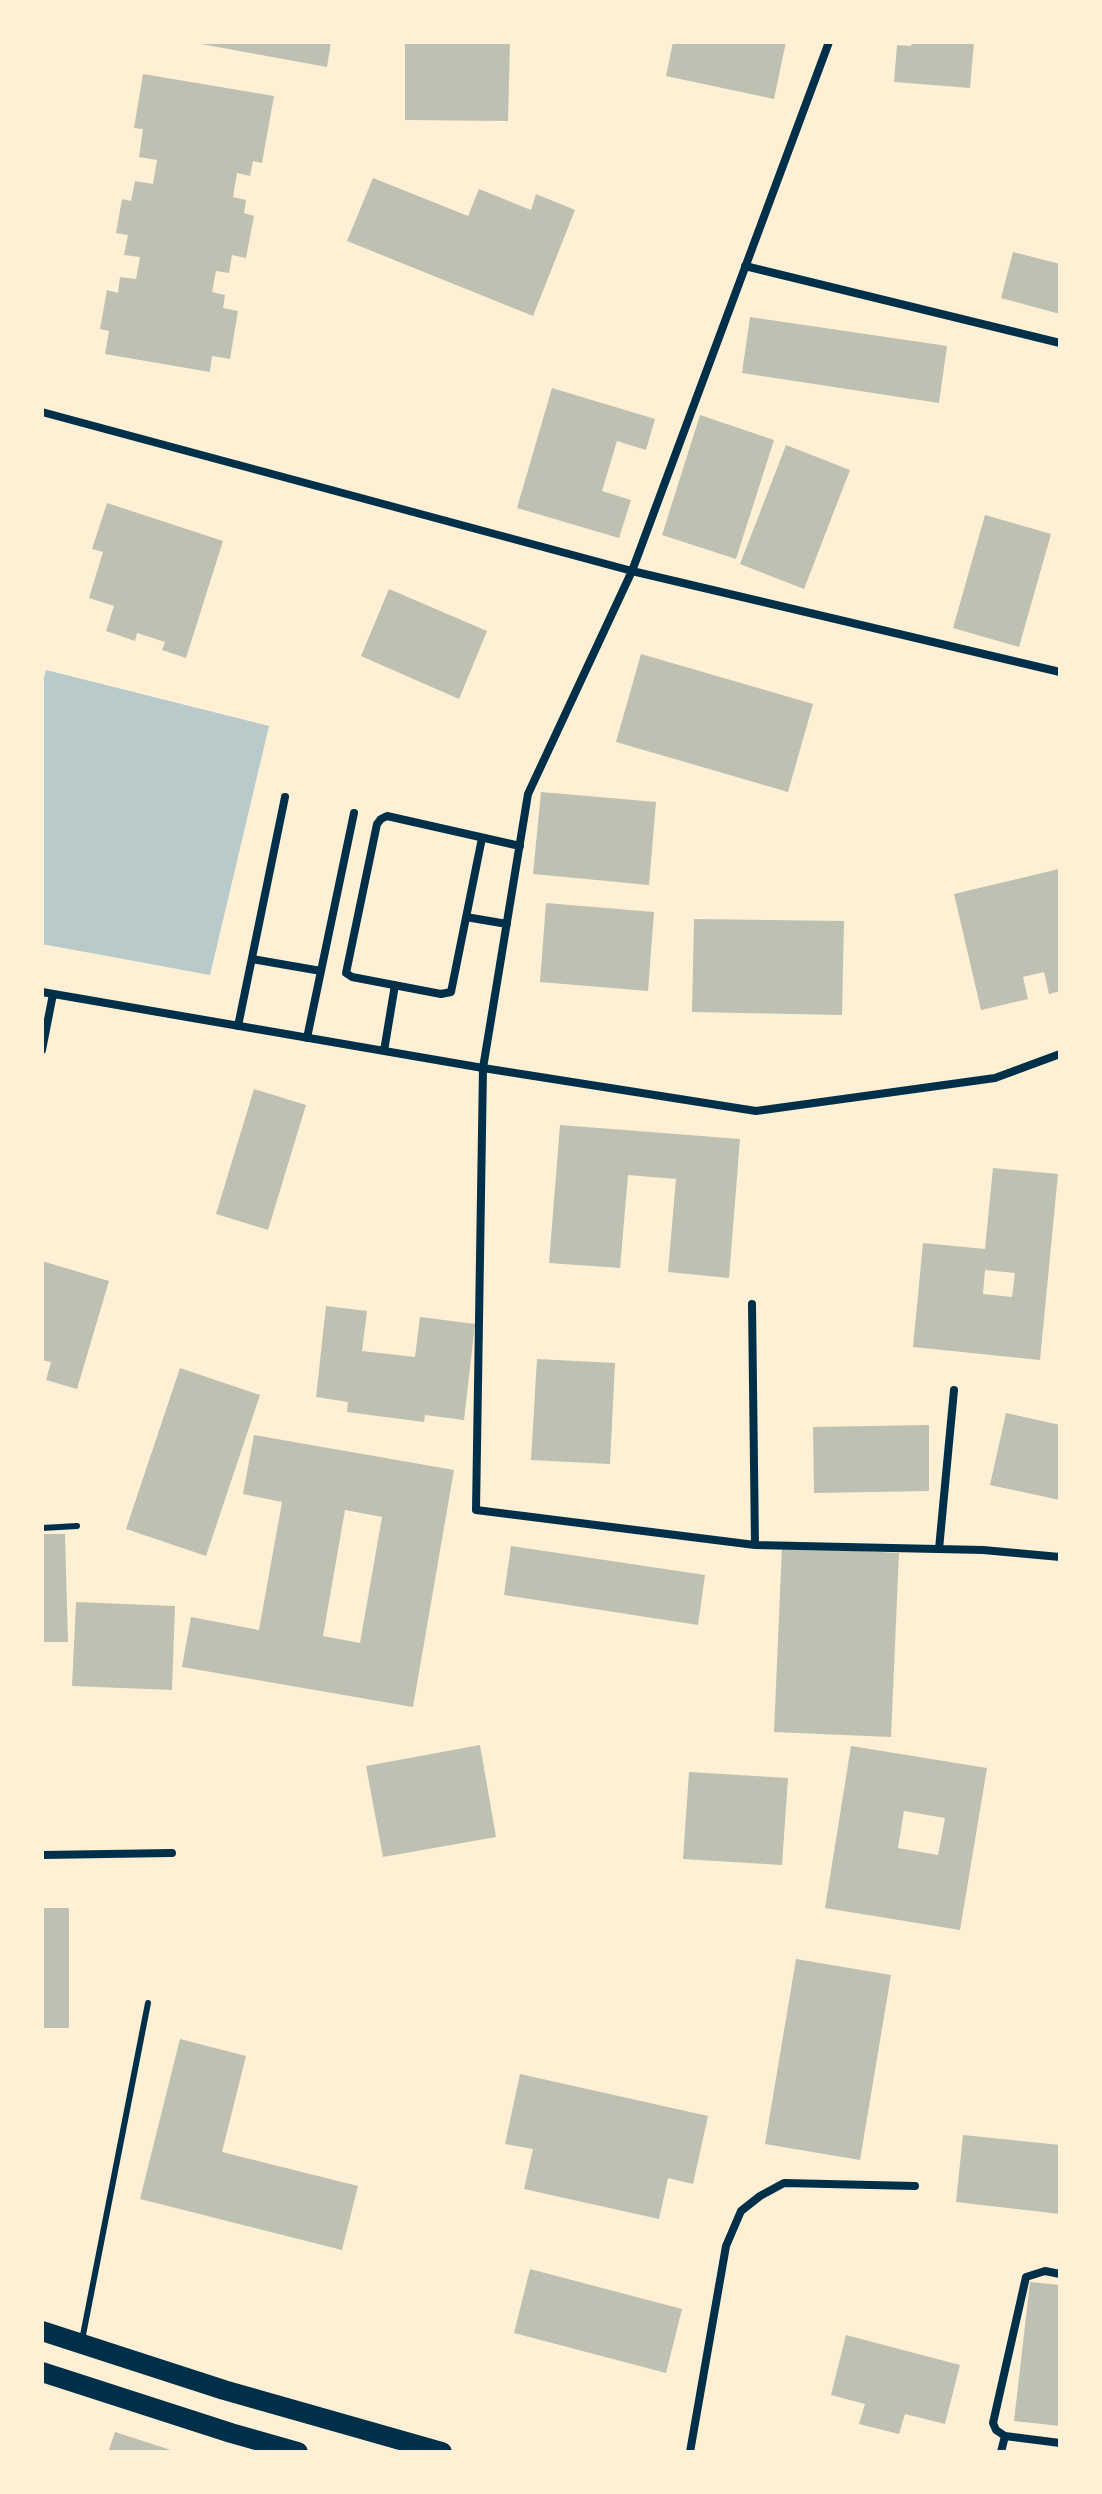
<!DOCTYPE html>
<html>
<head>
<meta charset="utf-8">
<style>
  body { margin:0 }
  #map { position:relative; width:1102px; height:2494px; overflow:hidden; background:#fdf0d5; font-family:Raleway,sans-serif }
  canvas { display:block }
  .frame { position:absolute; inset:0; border:44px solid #fdf0d5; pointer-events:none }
</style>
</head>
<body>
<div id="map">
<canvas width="1102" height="2494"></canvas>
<div class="frame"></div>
</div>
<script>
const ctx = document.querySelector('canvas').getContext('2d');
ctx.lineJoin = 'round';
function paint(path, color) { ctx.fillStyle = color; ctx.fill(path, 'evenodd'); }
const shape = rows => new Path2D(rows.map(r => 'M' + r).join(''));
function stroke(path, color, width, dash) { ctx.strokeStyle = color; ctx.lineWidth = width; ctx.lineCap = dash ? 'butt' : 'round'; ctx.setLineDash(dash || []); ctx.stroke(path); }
const green = shape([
  [46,670,269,726,210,975,42,944,42,684]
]);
const building = shape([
  [190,42,331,42,327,67],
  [405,42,510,42,508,121,405,120],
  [673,42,786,42,774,99,666,76],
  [912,42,974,42,970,88,894,82,897,45,911,46],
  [143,74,274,96,262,163,253,161,250,176,237,173,233,197,246,200,244,213,254,216,246,258,232,255,229,273,216,271,212,292,225,295,223,308,238,311,230,359,212,356,210,372,105,354,109,331,100,329,107,290,118,293,120,277,136,279,140,257,124,255,128,235,116,233,122,199,131,201,135,181,153,184,157,160,139,157,143,129,134,128],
  [373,178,468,216,479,189,531,210,536,194,575,210,533,316,347,241],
  [1013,252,1060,264,1060,314,1001,298],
  [750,317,947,346,939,403,742,373],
  [552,388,655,419,646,450,617,441,602,491,631,500,619,538,517,508],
  [700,415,774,440,736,559,662,535],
  [786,445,850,470,804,589,740,564],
  [107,503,223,541,186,658,162,650,165,642,137,633,135,641,106,631,114,606,89,598,103,552,92,549],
  [985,515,1051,534,1019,647,953,628],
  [389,589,487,631,459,699,361,656],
  [641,654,813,704,788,792,616,742],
  [541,792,656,802,649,885,533,874],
  [1059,869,1060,991,1049,994,1044,972,1023,977,1028,999,981,1010,954,894],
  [546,903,654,912,648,991,540,982],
  [694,919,844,921,842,1015,692,1012],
  [254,1089,306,1105,268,1230,216,1214],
  [560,1125,740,1139,729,1278,668,1272,676,1179,628,1175,620,1268,549,1263],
  [993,1168,1058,1174,1040,1360,913,1347,923,1243,985,1249],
  [985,1270,1015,1273,1012,1297,983,1294],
  [42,1261,109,1281,77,1389,46,1380,51,1362,42,1360],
  [326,1306,367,1311,362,1351,415,1357,420,1317,475,1324,464,1420,425,1415,424,1422,347,1412,348,1402,316,1397],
  [537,1359,615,1363,610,1464,531,1460],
  [180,1368,260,1395,206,1556,126,1529],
  [1006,1413,1060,1425,1060,1500,990,1485],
  [929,1425,929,1491,814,1493,813,1427],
  [254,1435,454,1470,413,1707,182,1667,191,1617,259,1630,282,1502,243,1494],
  [345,1510,382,1517,360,1643,323,1636],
  [42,1534,65,1534,68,1642,42,1642],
  [511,1546,705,1575,698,1625,504,1595],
  [782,1547,899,1553,891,1737,774,1732],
  [76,1602,175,1606,172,1690,72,1686],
  [480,1745,496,1837,383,1857,366,1766],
  [851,1746,987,1768,960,1930,825,1908],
  [904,1811,945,1818,938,1855,898,1848],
  [689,1772,788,1778,782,1865,683,1859],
  [42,1908,69,1908,69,2028,42,2028],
  [796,1959,891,1975,860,2160,765,2144],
  [180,2039,246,2056,222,2152,358,2186,342,2250,140,2199],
  [520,2074,708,2116,693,2184,668,2178,659,2219,524,2189,533,2149,505,2144],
  [963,2135,1060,2145,1060,2214,956,2202],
  [530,2269,682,2309,666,2373,514,2333],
  [1030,2282,1060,2285,1060,2426,1014,2421],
  [846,2335,960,2365,945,2424,905,2414,899,2434,859,2424,865,2404,831,2395],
  [115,2432,174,2451,173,2452,108,2452]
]);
const service = shape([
  [42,1528,77,1526],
  [82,2340,148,2003]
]);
const minor = shape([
  [829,42,632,571,528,794,483,1068,476,1510,755,1545,983,1550,1060,1557],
  [745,266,1060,343],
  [42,412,632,571,1060,672],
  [482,838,451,992,441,994,352,977,346,973,377,824,381,819,387,816,520,846],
  [466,917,507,924],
  [252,959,321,971],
  [42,992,483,1068,756,1111,995,1078,1060,1054],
  [238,1026,285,797],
  [307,1038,354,813],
  [42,1050,53,994],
  [384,1051,395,985],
  [752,1304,755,1545],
  [939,1549,954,1390],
  [42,1855,172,1853],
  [1060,2274,1045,2271,1026,2277,993,2423,996,2430,1005,2436,1060,2443],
  [690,2452,726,2246,741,2211,760,2196,784,2183,915,2186],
  [1001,2452,1005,2436]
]);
const primary = shape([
  [42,2331,224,2390,442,2452],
  [42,2372,231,2433,298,2452]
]);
paint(green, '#b9caca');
paint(building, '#bec0b2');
stroke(service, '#003049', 6);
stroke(minor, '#003049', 8);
stroke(primary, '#003049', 20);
</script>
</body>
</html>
